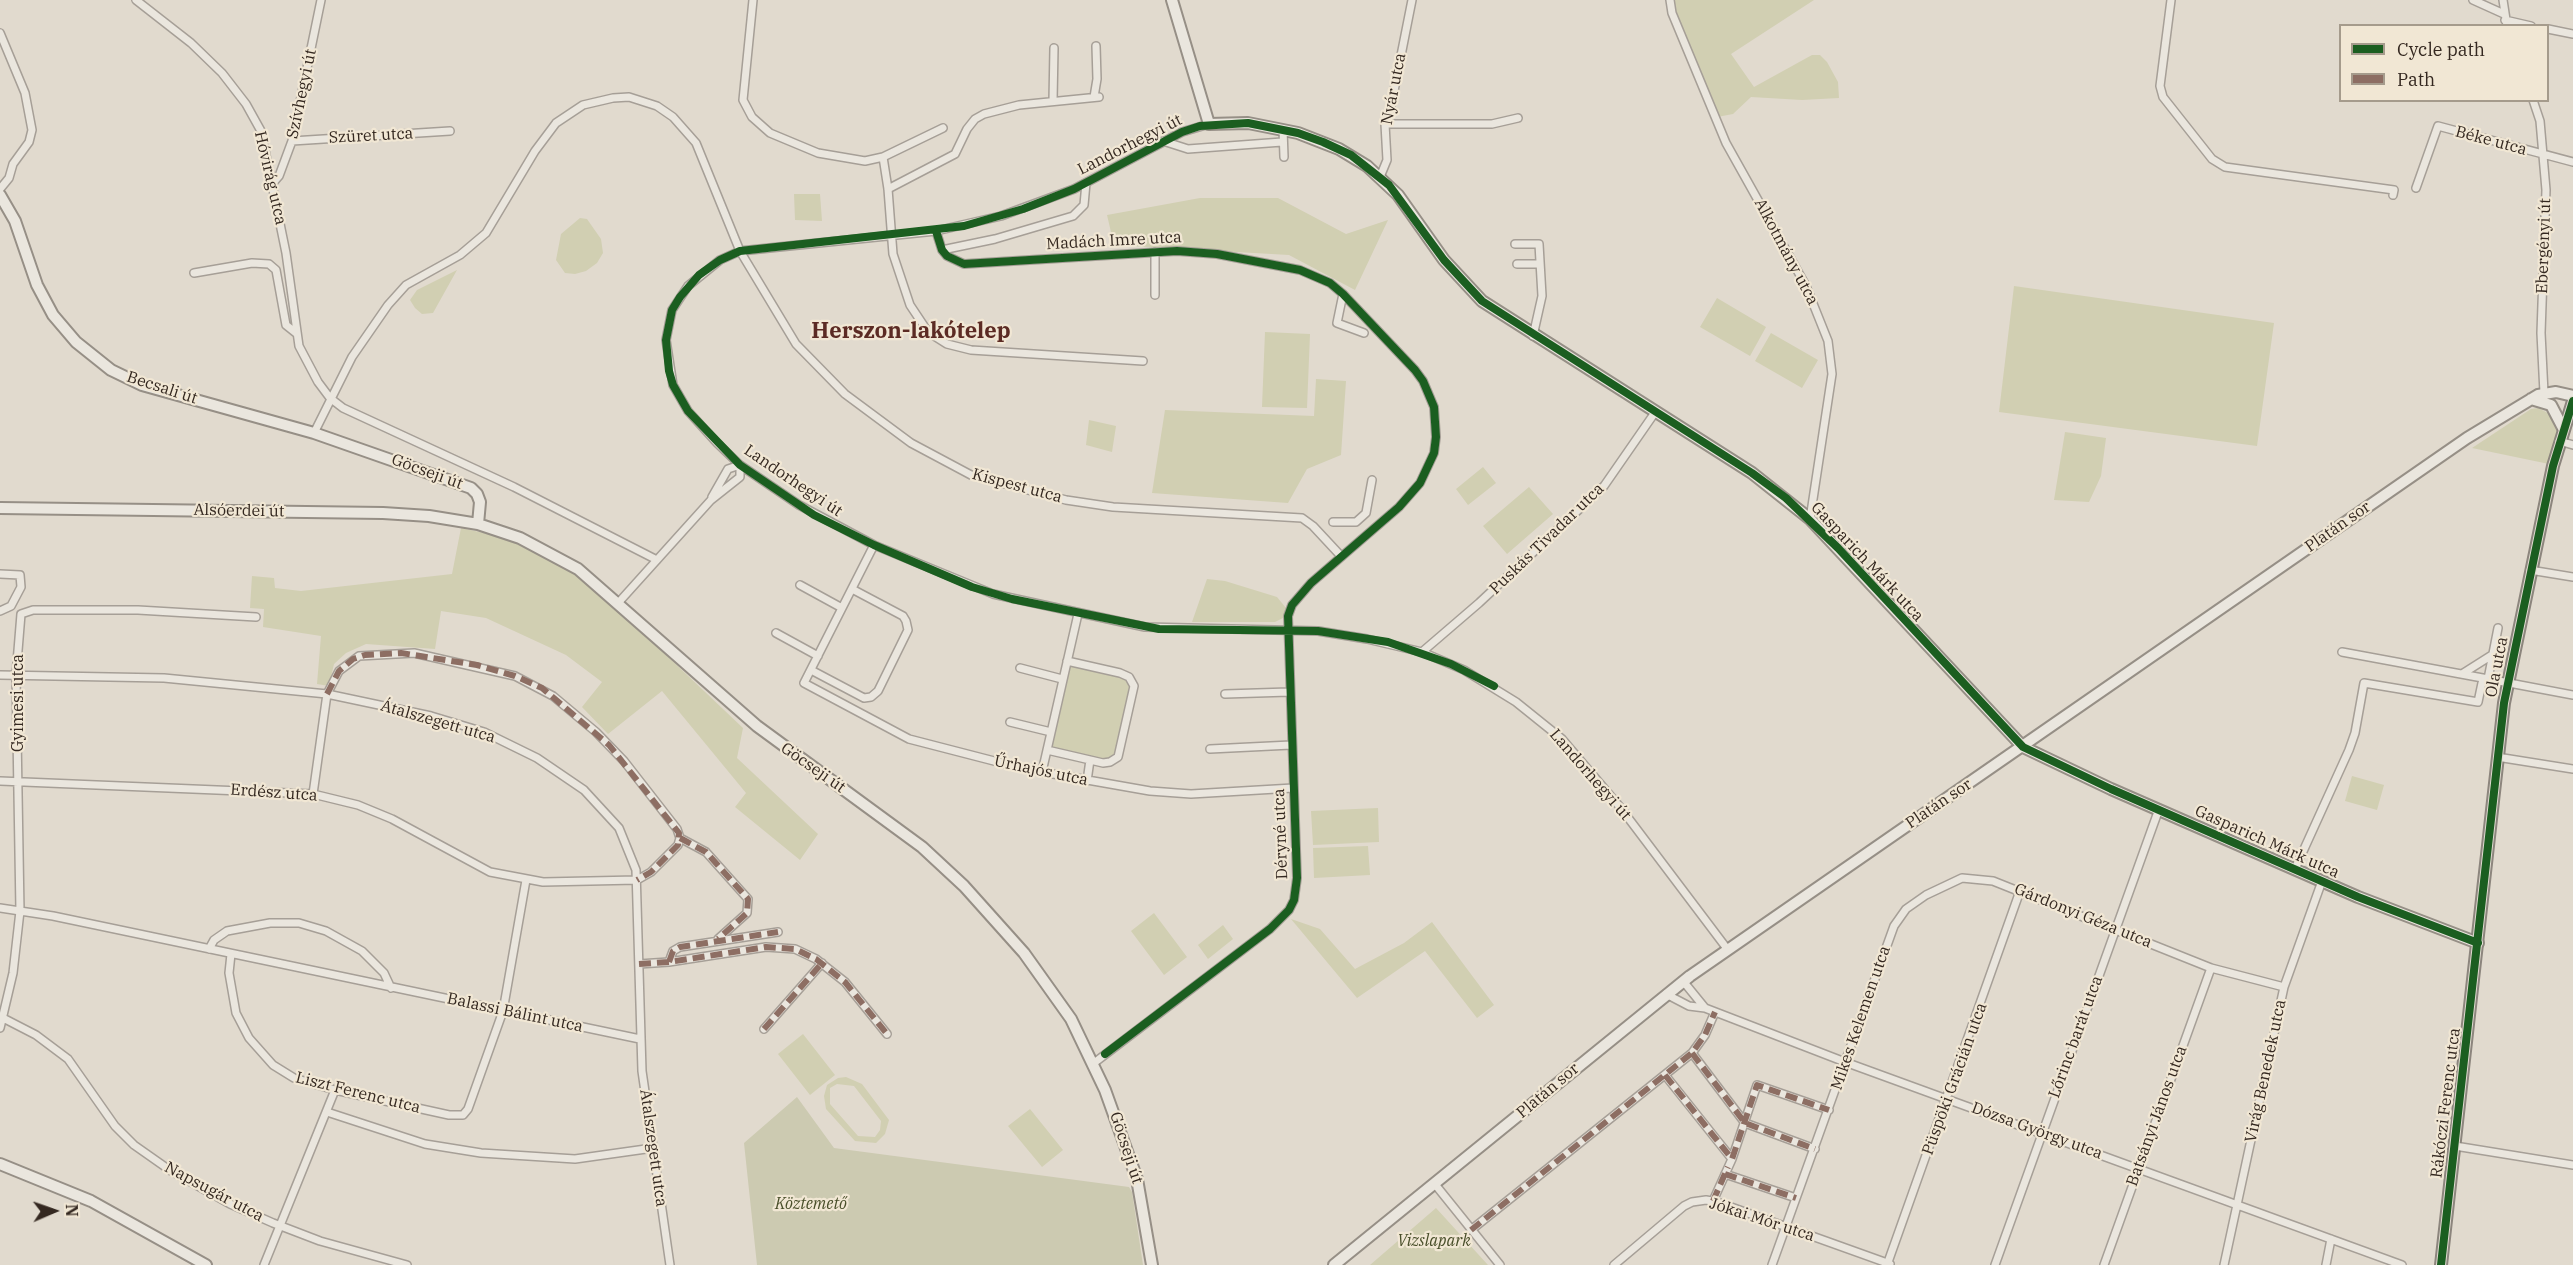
<!DOCTYPE html>
<html>
<head>
<meta charset="utf-8">
<style>
  body { margin:0 }
  #map { position:relative; width:2573px; height:1265px; overflow:hidden; background:#e1dace; font-family:"IBM Plex Serif",serif }
  canvas { display:block }
  .legend { position:absolute; left:2339px; top:24px; width:210px; height:78px; box-sizing:border-box; background:#f1e7d4; border:2px solid #a59b8c; margin:0; padding:8px 10px; list-style:none; font-size:18px; color:#342820 }
  .legend li { display:flex; align-items:center; gap:12px; height:30px }
  .legend b { width:30px; border:2px solid #a59b8c }
  .north { position:absolute; left:24px; top:1181px; width:60px; height:60px; -webkit-text-stroke:4px #f1e7d4; paint-order:stroke; rotate:88deg; font-size:16px; font-weight:700; line-height:24px; text-align:center; color:#342820 }
  .north::after { content:''; display:block; margin:auto; width:21px; height:27px; background:#342820; clip-path:polygon(50% 0,100% 100%,50% 72%,0 100%) }
</style>
</head>
<body>
<div id="map">
<canvas width="2573" height="1265"></canvas>
<ul class="legend">
<li><b style="height:8px;background:#1b5e20"></b>Cycle path</li>
<li><b style="height:8px;background:#8d6e63"></b>Path</li>
</ul>
<div class="north">N</div>
</div>
<script>
const ctx = document.querySelector('canvas').getContext('2d');
ctx.lineJoin = 'round';
function paint(path, color) { ctx.fillStyle = color; ctx.fill(path, 'evenodd'); }
const shape = rows => new Path2D(rows.map(r => 'M' + r).join(''));
function stroke(path, color, width, dash) { ctx.strokeStyle = color; ctx.lineWidth = width; ctx.lineCap = dash ? 'butt' : 'round'; ctx.setLineDash(dash || []); ctx.stroke(path); }
function label(font, color, halo, rows, align = 'center') {
  ctx.font = font + ' "IBM Plex Serif",serif'; ctx.lineWidth = 4.5; ctx.setLineDash([]); ctx.textBaseline = 'middle'; ctx.strokeStyle = halo; ctx.fillStyle = color; for (const [text, x, y, turn = 0] of rows) {
    ctx.save(); ctx.translate(x, y); ctx.rotate((+turn || 0) * Math.PI / 180); ctx.textAlign = isNaN(turn) ? turn : align; if (halo) ctx.strokeText(text, 0, 0); ctx.fillText(text, 0, 0); ctx.restore();
  }
}
const green = shape([
  [1673,0,1814,0,1731,54,1754,87,1812,55,1820,55,1827,62,1838,82,1839,98,1802,100,1751,97,1733,114,1717,117,1673,7],
  [794,194,820,194,822,221,795,220],
  [1200,198,1278,198,1346,234,1388,220,1355,290,1289,255,1114,245,1107,215],
  [580,218,587,219,601,239,603,253,597,263,586,271,575,274,565,273,556,260,561,234],
  [457,270,433,313,422,314,415,308,410,300,417,290],
  [2014,286,2274,323,2257,446,1999,412],
  [1717,298,1766,327,1750,356,1700,327],
  [1265,332,1310,334,1307,408,1262,407],
  [1771,333,1818,360,1802,388,1755,361],
  [1316,379,1346,381,1341,455,1307,469,1288,503,1152,493,1165,410,1314,416],
  [2538,408,2552,415,2557,422,2557,433,2549,464,2472,448,2531,409],
  [1089,420,1116,426,1112,452,1086,445],
  [2065,432,2106,438,2101,476,2089,502,2054,500],
  [1483,467,1496,483,1468,505,1456,489],
  [1529,487,1553,514,1507,554,1483,526],
  [461,528,507,538,586,579,743,728,737,758,818,834,800,860,735,807,746,793,662,691,608,734,582,707,602,682,566,655,486,618,441,611,435,649,366,644,346,653,334,664,329,686,317,684,321,636,263,627,264,609,250,608,252,576,274,578,275,588,301,591,452,574],
  [1207,579,1225,581,1277,597,1286,608,1283,618,1275,622,1192,622],
  [1067,661,1129,677,1134,686,1118,757,1110,762,1047,750],
  [2352,776,2384,785,2377,810,2345,801],
  [1378,808,1379,842,1313,845,1311,811],
  [1368,846,1370,875,1314,878,1313,848],
  [1154,913,1187,957,1164,975,1131,931],
  [1291,919,1320,929,1355,969,1404,943,1432,922,1494,1005,1477,1018,1425,951,1357,998],
  [1223,925,1233,939,1208,959,1198,945],
  [803,1034,835,1075,810,1095,778,1054],
  [846,1077,862,1084,889,1120,885,1134,876,1143,855,1141,826,1109,824,1096,827,1085,838,1078],
  [837,1084,854,1086,881,1121,880,1130,875,1137,858,1136,830,1104,830,1088],
  [1030,1109,1063,1150,1042,1167,1008,1126],
  [1436,1208,1488,1265,1370,1265]
]);
const cemetery = shape([
  [797,1097,834,1148,1129,1187,1132,1192,1143,1265,757,1265,744,1143]
]);
const street = shape([
  [136,0,191,43,222,73,246,104,261,131,286,253,299,346,318,382,330,398,343,408,514,487,657,560],
  [753,0,743,100,752,117,770,133,818,153,865,161,883,157,943,128],
  [1670,0,1672,13,1726,143,1806,286,1828,341,1832,374,1810,519],
  [2171,0,2160,86,2163,97,2212,159,2225,167,2394,190,2393,195],
  [2473,0,2504,14],
  [2503,0,2507,26],
  [2505,20,2531,26],
  [2548,29,2573,34],
  [0,33,25,93,32,130,29,142,13,164,9,178,0,189],
  [1094,97,1097,79,1096,46],
  [2533,100,2540,121,2546,190,2541,333,2544,393],
  [1053,101,1054,48],
  [1209,124,1182,132,1074,189,1001,216,936,231,740,251,720,260,688,286,672,310,666,340,673,385,688,411,717,443,740,465,799,505,874,545,993,594,1145,627,1318,631,1367,639,1422,652,1464,670,1516,702,1562,739,1620,807,1728,950],
  [1385,124,1492,124,1518,118],
  [1283,129,1284,157],
  [292,141,450,131],
  [1163,141,1188,149,1282,142],
  [883,157,888,189,893,254,910,305,928,332,947,344,971,350,1143,361],
  [1380,177,1387,160,1385,124,1390,111,1412,0],
  [272,184,279,176,292,141,321,0],
  [2416,188,2438,126,2573,162],
  [888,189,955,154,967,129,975,119,984,114,1019,105,1099,97],
  [936,231,942,250,947,256,964,264,1177,251,1217,254,1300,270,1330,283,1343,294,1415,370,1423,381,1434,407,1436,437,1434,453,1420,483,1399,507,1311,583,1292,605,1288,616,1297,878,1294,900,1289,910,1270,929,1094,1063],
  [1515,244,1539,244,1542,296,1533,336],
  [942,250,995,239,1073,216,1084,205,1086,183],
  [1155,252,1155,295],
  [1517,264,1540,264],
  [194,273,252,263,269,264,276,270,286,325,296,333],
  [1343,294,1337,323,1364,333],
  [314,433,352,357,388,305,406,285,460,255,486,233,535,151,556,123,583,105,613,98,629,97,657,106,673,117,696,143,740,251,796,344,845,394,911,443,971,475,1066,500,1113,507,1302,518,1313,526,1340,555],
  [2559,441,2573,445],
  [712,497,728,469,740,465],
  [1333,522,1356,522,1366,513,1372,480],
  [874,545,804,683,909,739,1025,769,1150,791,1191,794,1293,788],
  [2530,570,2573,577],
  [0,574,20,575,21,587,11,606,0,611],
  [800,585,842,608],
  [619,602,711,500,740,477,740,465],
  [776,633,818,656],
  [1422,652,1479,603,1604,486,1656,411],
  [2342,652,2488,679,2498,628],
  [1020,668,1062,679],
  [811,670,864,698,871,697,878,691,908,630,906,621,903,616,852,589],
  [2462,674,2492,655],
  [0,675,164,678,327,694,431,716,484,732,537,758,584,790,619,828,636,870,642,1071,670,1265],
  [1225,694,1289,692],
  [1010,722,1051,732],
  [1210,749,1291,745],
  [1047,750,1103,763,1110,762,1118,757,1134,686,1129,677,1120,673,1067,661],
  [2497,757,2573,769],
  [1042,772,1078,614],
  [0,781,313,794,358,805,392,819,490,872,543,882,637,880,651,872,678,845,680,838,677,829,624,761,596,732,553,696,515,676,414,653,359,656,339,671,327,694,313,794],
  [1087,781,1090,760],
  [680,838,706,852,748,899,747,913,718,939],
  [2295,869,2349,750,2355,733,2364,683,2478,702,2482,683,2488,679,2573,695],
  [0,908,53,916,640,1039],
  [209,949,214,940,227,931,270,923,299,923,326,931,362,951,384,973,391,988],
  [231,954,229,973,236,1013,249,1038,273,1065,294,1078,335,1090,449,1115,463,1115,468,1109,503,1011,526,880],
  [669,962,673,951,680,947,778,932],
  [639,964,669,962,766,947,795,949,816,959,845,982,887,1034],
  [1683,981,1705,1008,1845,1062,2402,1265],
  [1666,994,1689,1006,1705,1008],
  [3,1018,36,1035,68,1059,115,1126,134,1145,171,1171,230,1204,273,1223,320,1241,407,1265],
  [0,1028,13,973,20,911,16,675,21,614,33,610,138,610,256,617],
  [764,1029,822,963],
  [1692,1053,1745,1123,1815,1149],
  [1665,1075,1732,1159,1757,1085,1829,1110],
  [327,1112,425,1144,481,1153,575,1159,653,1148],
  [2455,1146,2573,1165],
  [1725,1174,1796,1198],
  [1434,1183,1500,1265],
  [1713,1201,1732,1159],
  [1471,1230,1692,1053,1705,1035,1715,1012],
  [264,1265,335,1090],
  [1614,1265,1684,1206,1692,1202,1706,1200,1717,1202,1890,1264],
  [1772,1265,1894,926,1906,909,1926,895,1962,878,1993,881,2211,968,2284,987],
  [1887,1265,2020,891],
  [1995,1265,2159,809],
  [2104,1265,2211,968],
  [2224,1265,2284,987,2322,881],
  [2326,1265,2331,1239]
]);
const secondary = shape([
  [1172,0,1209,124,1248,123,1298,133,1339,149,1367,166,1398,195,1444,260,1482,301,1752,473,1810,519,2023,747,2111,789,2358,897,2478,943],
  [0,195,15,221,37,285,53,315,76,342,111,370,142,385,314,433,471,488,477,494,480,502,478,524],
  [2531,399,2551,405,2563,428],
  [0,508,383,513,429,516,478,524,520,538,578,569,757,726,922,847,964,886,1024,953,1071,1019,1105,1090,1137,1179,1152,1265],
  [0,1164,91,1201,206,1265],
  [1334,1265,1690,976,2467,438,2538,395,2556,392,2573,396]
]);
const primary = shape([
  [2441,1265,2504,703,2553,466,2573,401]
]);
const quiet = shape([
  [327,694,339,671,353,659,365,655,401,653,477,665,515,676,542,688,609,745,679,833,678,845,651,872,637,880],
  [680,838,706,852,748,899,747,913,718,939],
  [669,962,673,951,680,947,778,932],
  [639,964,669,962,766,947,795,949,816,959,845,982,887,1034],
  [764,1029,822,963],
  [1692,1053,1745,1123,1815,1149],
  [1665,1075,1732,1159,1757,1085,1829,1110],
  [1725,1174,1796,1198],
  [1713,1201,1728,1167],
  [1471,1230,1692,1053,1705,1035,1715,1012]
]);
const cycleway = shape([
  [936,231,942,250,947,256,964,264,1177,251,1217,254,1300,270,1330,283,1343,294,1415,370,1423,381,1434,407,1436,437,1434,453,1420,483,1399,507,1311,583,1292,605,1288,616,1297,878,1294,900,1289,910,1270,929,1105,1054],
  [1494,686,1451,664,1388,642,1318,631,1159,629,1012,599,972,587,874,545,814,515,740,465,688,411,673,385,669,371,666,340,672,310,680,297,699,275,720,260,740,251,964,226,1023,209,1074,189,1182,132,1200,126,1248,123,1298,133,1323,142,1351,155,1389,185,1444,260,1482,301,1752,473,1786,498,1838,548,2023,747,2111,789,2358,897,2478,943],
  [2441,1265,2504,703,2553,466,2573,401]
]);
const streetNames = [
  ["Nyár utca",1394,89,-79],
  ["Szívhegyi út",302,94,-78],
  ["Szüret utca",371,136,-3],
  ["Béke utca",2491,141,15],
  ["Landorhegyi út",1130,145,-27],
  ["Hóvirág utca",270,178,77],
  ["Madách Imre utca",1114,241,-3],
  ["Ebergényi út",2544,246,-88],
  ["Alkotmány utca",1786,252,62],
  ["Becsali út",162,388,18],
  ["Göcseji út",427,472,20],
  ["Landorhegyi út",793,481,34],
  ["Kispest utca",1017,486,15],
  ["Alsóerdei út",239,511,1],
  ["Platán sor",2338,527,-35],
  ["Puskás Tivadar utca",1547,539,-44],
  ["Gasparich Márk utca",1867,562,47],
  ["Ola utca",2497,667,-79],
  ["Gyimesi utca",18,703,-90],
  ["Átalszegett utca",438,722,16],
  ["Göcseji út",813,768,35],
  ["Űrhajós utca",1041,771,12],
  ["Landorhegyi út",1590,775,49],
  ["Erdész utca",274,793,4],
  ["Platán sor",1939,804,-34],
  ["Déryné utca",1281,834,-92],
  ["Gasparich Márk utca",2267,842,24],
  ["Gárdonyi Géza utca",2083,916,22],
  ["Balassi Bálint utca",515,1013,12],
  ["Mikes Kelemen utca",1861,1018,-71],
  ["Lőrinc barát utca",2076,1037,-70],
  ["Virág Benedek utca",2266,1071,-78],
  ["Püspöki Grácián utca",1955,1079,-70],
  ["Platán sor",1548,1091,-40],
  ["Liszt Ferenc utca",358,1093,14],
  ["Rákóczi Ferenc utca",2446,1103,-83],
  ["Batsányi János utca",2157,1116,-70],
  ["Dózsa György utca",2037,1131,20],
  ["Átalszegett utca",653,1148,82],
  ["Göcseji út",1126,1148,72],
  ["Napsugár utca",214,1192,28],
  ["Jókai Mór utca",1762,1220,18]
];
const parkNames = [
  ["Köztemető",811,1204],
  ["Vizslapark",1434,1241]
];
const districtNames = [
  ["Herszon-lakótelep",911,332]
];
paint(green, '#d1cfb2');
paint(cemetery, '#cccab1');
stroke(street, '#a69f97', 10);
stroke(secondary, '#968f86', 14);
stroke(primary, '#8c857d', 14);
stroke(street, '#eae6de', 7);
stroke(secondary, '#eae6de', 10);
stroke(primary, '#e1dbd1', 10);
stroke(quiet, '#8d6e63', 6, [12, 6]);
stroke(cycleway, '#1b5e20', 8);
label('16px', '#342820', '#f1e7d4', streetNames);
label('italic 16px', '#484e29', '#f1e7d4', parkNames);
label('bold 22px', '#5c2b24', '#f1e7d4', districtNames);
</script>
</body>
</html>
